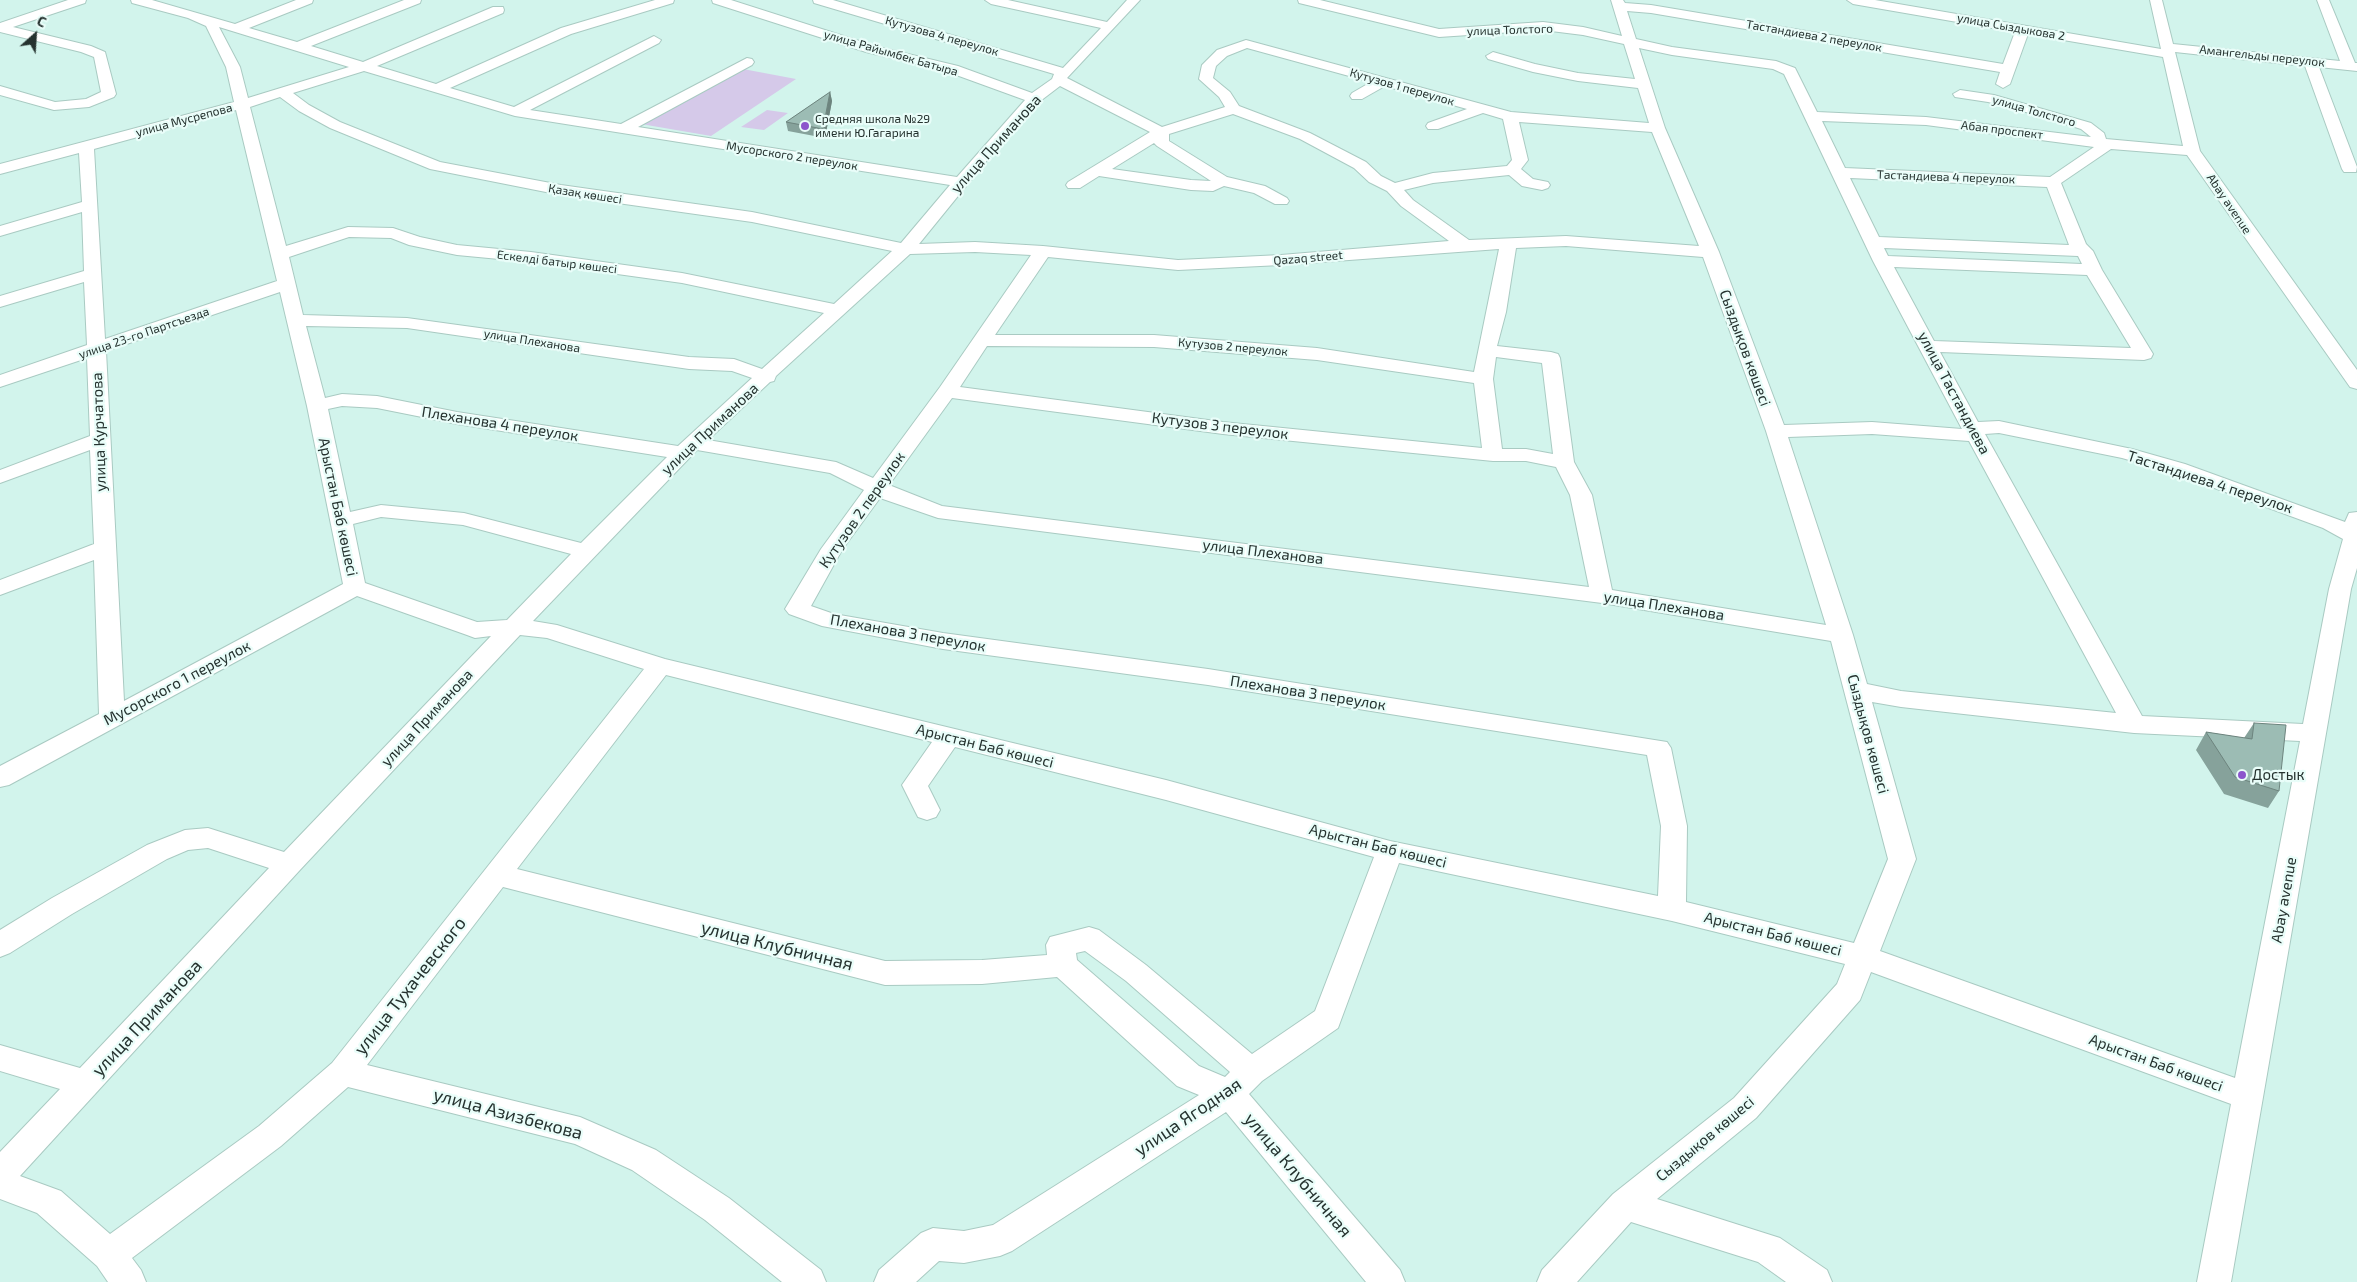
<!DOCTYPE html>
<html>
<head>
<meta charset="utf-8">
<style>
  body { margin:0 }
  #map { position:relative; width:2357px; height:1282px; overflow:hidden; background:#d2f4ec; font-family:"Exo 2",sans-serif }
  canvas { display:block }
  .north { position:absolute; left:10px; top:10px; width:50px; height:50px; -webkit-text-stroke:4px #e9fdf9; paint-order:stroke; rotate:26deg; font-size:14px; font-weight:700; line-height:20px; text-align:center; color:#25322f }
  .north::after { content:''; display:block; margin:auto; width:18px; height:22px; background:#25322f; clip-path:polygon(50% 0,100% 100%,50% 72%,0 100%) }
</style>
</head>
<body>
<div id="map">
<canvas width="2357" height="1282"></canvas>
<div class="north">С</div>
</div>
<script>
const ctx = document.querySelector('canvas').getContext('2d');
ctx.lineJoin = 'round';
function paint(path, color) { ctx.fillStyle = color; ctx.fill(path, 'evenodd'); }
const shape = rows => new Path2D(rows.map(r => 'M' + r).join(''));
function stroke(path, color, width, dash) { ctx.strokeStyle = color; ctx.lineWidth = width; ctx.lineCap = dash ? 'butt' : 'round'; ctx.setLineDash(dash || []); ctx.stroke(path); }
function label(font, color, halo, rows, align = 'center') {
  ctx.font = font + ' "Exo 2",sans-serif'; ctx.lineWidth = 4.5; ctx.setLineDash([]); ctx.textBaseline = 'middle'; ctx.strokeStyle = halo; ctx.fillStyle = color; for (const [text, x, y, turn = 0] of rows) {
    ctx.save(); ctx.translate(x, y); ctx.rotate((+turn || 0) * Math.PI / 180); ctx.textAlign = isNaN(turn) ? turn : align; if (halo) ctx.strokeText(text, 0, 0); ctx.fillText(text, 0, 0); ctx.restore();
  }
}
const green = shape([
  [743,69,796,79,711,136,641,124],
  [767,110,788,113,764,130,741,127]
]);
const minor = shape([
  [68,0,86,0,85,3,13,27,91,46,105,52,116,94,114,97,89,107,54,110,0,95,0,86,55,102,86,99,101,92,94,57,81,52,0,32,0,23,68,0],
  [131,0,152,0,235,24,296,0,313,0,312,3,249,28,297,42,404,0,421,0,420,3,311,46,363,62,493,7,503,7,504,10,503,13,377,66,436,84,561,28,655,0,674,0,673,3,571,34,450,88,514,107,654,36,661,40,659,43,530,110,621,124,747,58,752,59,754,62,752,65,638,127,957,177,1025,100,948,72,866,52,713,3,712,0,731,0,875,46,958,66,1032,93,1052,79,1054,74,814,3,813,0,833,0,1063,68,1101,28,991,4,985,0,1008,0,1107,22,1127,0,1140,0,1067,78,1162,127,1225,107,1219,97,1199,79,1202,65,1217,50,1246,40,1511,112,1649,123,1638,88,1578,81,1533,72,1488,59,1486,56,1493,52,1535,64,1578,73,1635,79,1624,44,1583,35,1543,30,1439,37,1299,3,1298,0,1320,0,1439,29,1543,22,1583,27,1622,36,1611,0,1623,0,1625,3,1651,5,2003,64,2015,32,1853,4,1847,0,1875,0,2161,49,2150,0,2162,0,2173,44,2340,61,2317,0,2329,0,2355,63,2357,63,2357,71,2319,67,2357,167,2356,172,2344,172,2342,169,2305,66,2175,52,2200,151,2357,370,2357,389,2350,387,2187,155,2111,149,2061,183,2086,244,2093,251,2102,270,2153,354,2151,358,2144,360,1940,352,1978,422,1999,421,2132,449,2185,464,2345,522,2349,513,2357,512,2357,568,2351,589,2231,1282,2197,1282,2231,1104,1871,972,1860,1000,1756,1118,1657,1199,1780,1238,1827,1270,1832,1282,1786,1282,1758,1262,1631,1222,1577,1282,1537,1282,1542,1270,1613,1194,1734,1098,1837,984,1845,964,1672,921,1399,863,1338,1028,1262,1081,1249,1094,1400,1270,1405,1282,1366,1282,1226,1112,1012,1251,1000,1256,964,1263,939,1261,916,1282,874,1282,879,1270,921,1233,933,1228,964,1231,993,1225,1199,1095,1177,1086,1057,977,982,984,885,985,503,887,367,1065,580,1117,656,1150,729,1198,821,1270,826,1282,782,1282,705,1220,632,1170,575,1144,348,1087,281,1146,132,1258,141,1270,146,1282,108,1282,97,1266,37,1213,0,1199,0,1152,60,1089,0,1071,0,1045,80,1068,269,868,208,848,188,850,167,859,72,914,10,953,0,957,0,930,52,898,147,845,185,830,208,828,284,852,491,636,475,638,467,635,357,596,9,785,0,787,0,766,99,714,94,560,0,595,0,580,94,544,90,450,0,483,0,470,90,436,87,358,0,387,0,375,87,345,84,282,0,307,0,296,84,271,82,212,0,236,0,226,82,202,79,153,0,174,0,164,234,102,226,67,206,26,188,18,132,3,131,0],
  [1627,11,1651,13,2000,72,1996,84,2003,88,2010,84,2028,34,2163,57,2183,146,2106,139,2104,133,2091,123,1994,95,1960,90,1953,94,1955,97,1988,102,2037,115,2081,129,2091,137,1926,117,1817,112,1795,68,1776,61,1672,47,1636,39,1627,11],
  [219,27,349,67,248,98,240,67,219,27],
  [1247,48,1371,82,1352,93,1350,96,1352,99,1362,99,1385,86,1467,109,1428,123,1426,126,1428,129,1438,129,1483,113,1503,119,1512,160,1507,166,1433,173,1395,183,1381,176,1366,162,1310,133,1239,106,1230,92,1213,78,1216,66,1227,56,1247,48],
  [1639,48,1672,55,1773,69,1784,74,1873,261,1962,429,1872,422,1784,425,1719,252,1665,128,1639,48],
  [364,71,515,116,950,185,901,243,752,212,561,185,440,162,340,122,309,105,293,93,364,71],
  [1060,86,1150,132,1068,182,1066,185,1068,188,1080,188,1099,176,1191,190,1213,191,1224,186,1254,193,1275,204,1287,204,1289,201,1287,198,1265,186,1227,177,1169,141,1169,134,1233,114,1300,139,1354,168,1369,182,1387,191,1401,206,1449,241,1281,255,1178,260,1043,246,975,242,919,244,1006,137,1039,102,1060,86],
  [280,97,299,111,330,128,430,169,561,195,752,222,892,251,834,304,682,273,531,252,457,245,420,237,393,228,348,227,286,246,250,107,280,97],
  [236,110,277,281,105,339,94,149,236,110],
  [1822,121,1926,125,2094,147,2050,177,1845,168,1822,121],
  [1519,122,1652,132,1699,246,1566,236,1469,240,1413,200,1404,190,1433,183,1509,175,1522,186,1542,190,1548,188,1550,185,1548,182,1533,179,1521,169,1528,160,1519,122],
  [1154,143,1157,146,1211,181,1191,180,1112,169,1154,143],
  [1850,178,2047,187,2069,245,1879,237,1850,178],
  [349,237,391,238,409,245,457,255,531,262,682,283,824,313,762,369,734,359,689,357,407,318,303,315,289,257,349,237],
  [1566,246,1703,257,1766,431,1826,625,1612,590,1592,495,1574,462,1560,358,1558,354,1551,352,1497,346,1506,312,1516,248,1566,246],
  [1884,248,2078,256,2082,264,1888,256,1884,248],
  [1499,249,1474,372,1317,348,1154,335,995,335,1048,257,1178,270,1281,265,1499,249],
  [975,252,1031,255,940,387,873,478,836,462,708,440,770,382,774,381,776,376,910,254,975,252],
  [1894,267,2087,275,2131,348,1934,341,1894,267],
  [280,292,307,406,343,584,124,701,106,351,280,292],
  [306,326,407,328,689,369,732,371,752,378,678,446,457,412,377,396,342,394,325,398,306,326],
  [987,346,1154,347,1317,360,1474,383,1482,448,1223,422,960,387,987,346],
  [1496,357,1542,363,1553,454,1526,449,1502,449,1493,379,1496,357],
  [952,398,1223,434,1493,461,1526,461,1556,467,1570,495,1589,587,942,506,889,485,952,398],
  [342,406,377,408,457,424,667,457,581,543,464,513,381,505,350,512,328,409,342,406],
  [1999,433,2122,458,2171,472,2323,528,2343,539,2329,589,2303,724,2142,716,1985,434,1999,433],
  [1872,434,1969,441,2116,713,1901,691,1867,684,1853,635,1788,437,1872,434],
  [697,450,830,473,864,490,821,549,785,609,789,614,822,626,943,649,1208,685,1647,755,1661,826,1658,896,1390,841,1166,780,665,659,557,625,533,621,697,450],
  [880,498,938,518,1602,603,1831,641,1888,859,1854,943,1686,902,1687,826,1671,748,1667,742,1208,669,943,633,834,614,811,606,842,550,880,498],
  [381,517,463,525,571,554,507,620,477,622,365,583,353,524,381,517],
  [520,635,547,638,644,669,332,1063,259,1126,110,1234,61,1191,20,1176,299,871,520,635],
  [666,675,932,742,902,785,918,817,927,820,936,817,940,810,928,786,955,747,1166,800,1374,857,1315,1011,1252,1054,1146,965,1099,930,1089,927,1050,937,1046,945,1047,955,982,960,885,961,517,869,666,675],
  [1872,702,1901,707,2134,733,2300,741,2235,1078,1880,951,1916,859,1872,702],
  [1085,951,1126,981,1230,1072,1225,1077,1199,1066,1077,960,1076,953,1085,951]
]);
const wall = shape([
  [830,92,832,101,825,138,788,131,786,122],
  [2254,723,2279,791,2268,808,2224,794,2196,750,2206,732,2244,738]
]);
const shadedWall = shape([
  [830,92,832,101,825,138,823,129]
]);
const building = shape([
  [830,92,823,129,786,122,830,92],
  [2254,723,2286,725,2279,791,2235,777,2206,732,2252,739,2254,723]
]);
const markers = [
  [805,126,5,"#8c55cc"],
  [2242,775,5,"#8c55cc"]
];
const farStreetnames = [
  ["улица Сыздыкова 2",2011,27,10],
  ["улица Толстого",1510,30,-2],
  ["Кутузова 4 переулок",942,36,16],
  ["Тастандиева 2 переулок",1814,36,10],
  ["улица Райымбек Батыра",891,53,16],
  ["Амангельды переулок",2262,56,6],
  ["Кутузов 1 переулок",1402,87,16],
  ["улица Толстого",2034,111,16],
  ["улица Мусрепова",184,120,-15],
  ["Абая проспект",2002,130,7],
  ["Мусорского 2 переулок",792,156,9],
  ["Тастандиева 4 переулок",1946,177,2],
  ["Қазақ көшесі",585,194,9],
  ["Abay avenue",2229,204,56],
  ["Qazaq street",1308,258,-5],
  ["Ескелді батыр көшесі",557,262,7],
  ["улица 23-го Партсъезда",144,333,-19],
  ["улица Плеханова",532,341,9],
  ["Кутузов 2 переулок",1233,347,5]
];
const farPoinames = [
  ["Средняя школа №29",815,119],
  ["имени Ю.Гагарина",815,133]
];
const streetNames = [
  ["улица Приманова",996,144,-48],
  ["Сыздықов көшесі",1745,348,70],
  ["улица Тастандиева",1954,393,62],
  ["Плеханова 4 переулок",500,424,9],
  ["Кутузов 3 переулок",1220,426,7],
  ["улица Приманова",710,429,-43],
  ["улица Курчатова",99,432,-92],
  ["Тастандиева 4 переулок",2210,482,18],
  ["Арыстан Баб көшесі",338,507,78],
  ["Кутузов 2 переулок",862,510,-55],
  ["улица Плеханова",1263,552,7],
  ["улица Плеханова",1664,606,9],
  ["Плеханова 3 переулок",908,633,10],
  ["Мусорского 1 переулок",177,683,-28],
  ["Плеханова 3 переулок",1308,693,9],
  ["улица Приманова",427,718,-47],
  ["Сыздықов көшесі",1868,734,75],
  ["Арыстан Баб көшесі",985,746,14],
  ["Арыстан Баб көшесі",1378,846,14],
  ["Abay avenue",2284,900,-80],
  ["Арыстан Баб көшесі",1773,934,14],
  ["Арыстан Баб көшесі",2156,1063,20],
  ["Сыздықов көшесі",1705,1139,-40]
];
const poiNames = [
  ["Достык",2252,775]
];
const nearStreetnames = [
  ["улица Клубничная",777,946,14],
  ["улица Тухачевского",410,986,-52],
  ["улица Приманова",147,1018,-47],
  ["улица Азизбекова",508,1114,15],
  ["улица Ягодная",1188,1117,-34],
  ["улица Клубничная",1298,1175,50]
];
paint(green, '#d5c9e9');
stroke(minor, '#a9cac2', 2);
paint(minor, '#fff');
paint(wall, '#86a29b');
paint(shadedWall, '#6d847e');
paint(building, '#9cbcb4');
stroke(building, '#6d847e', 1);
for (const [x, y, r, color] of markers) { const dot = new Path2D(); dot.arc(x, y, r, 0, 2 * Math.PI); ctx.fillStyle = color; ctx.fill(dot); stroke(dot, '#e9fdf9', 2); }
label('12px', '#25322f', '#e9fdf9', farStreetnames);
label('12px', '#25322f', '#e9fdf9', farPoinames, 'left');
label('15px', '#25322f', '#e9fdf9', streetNames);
label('15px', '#25322f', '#e9fdf9', poiNames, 'left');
label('18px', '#25322f', '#e9fdf9', nearStreetnames);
</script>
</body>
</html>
